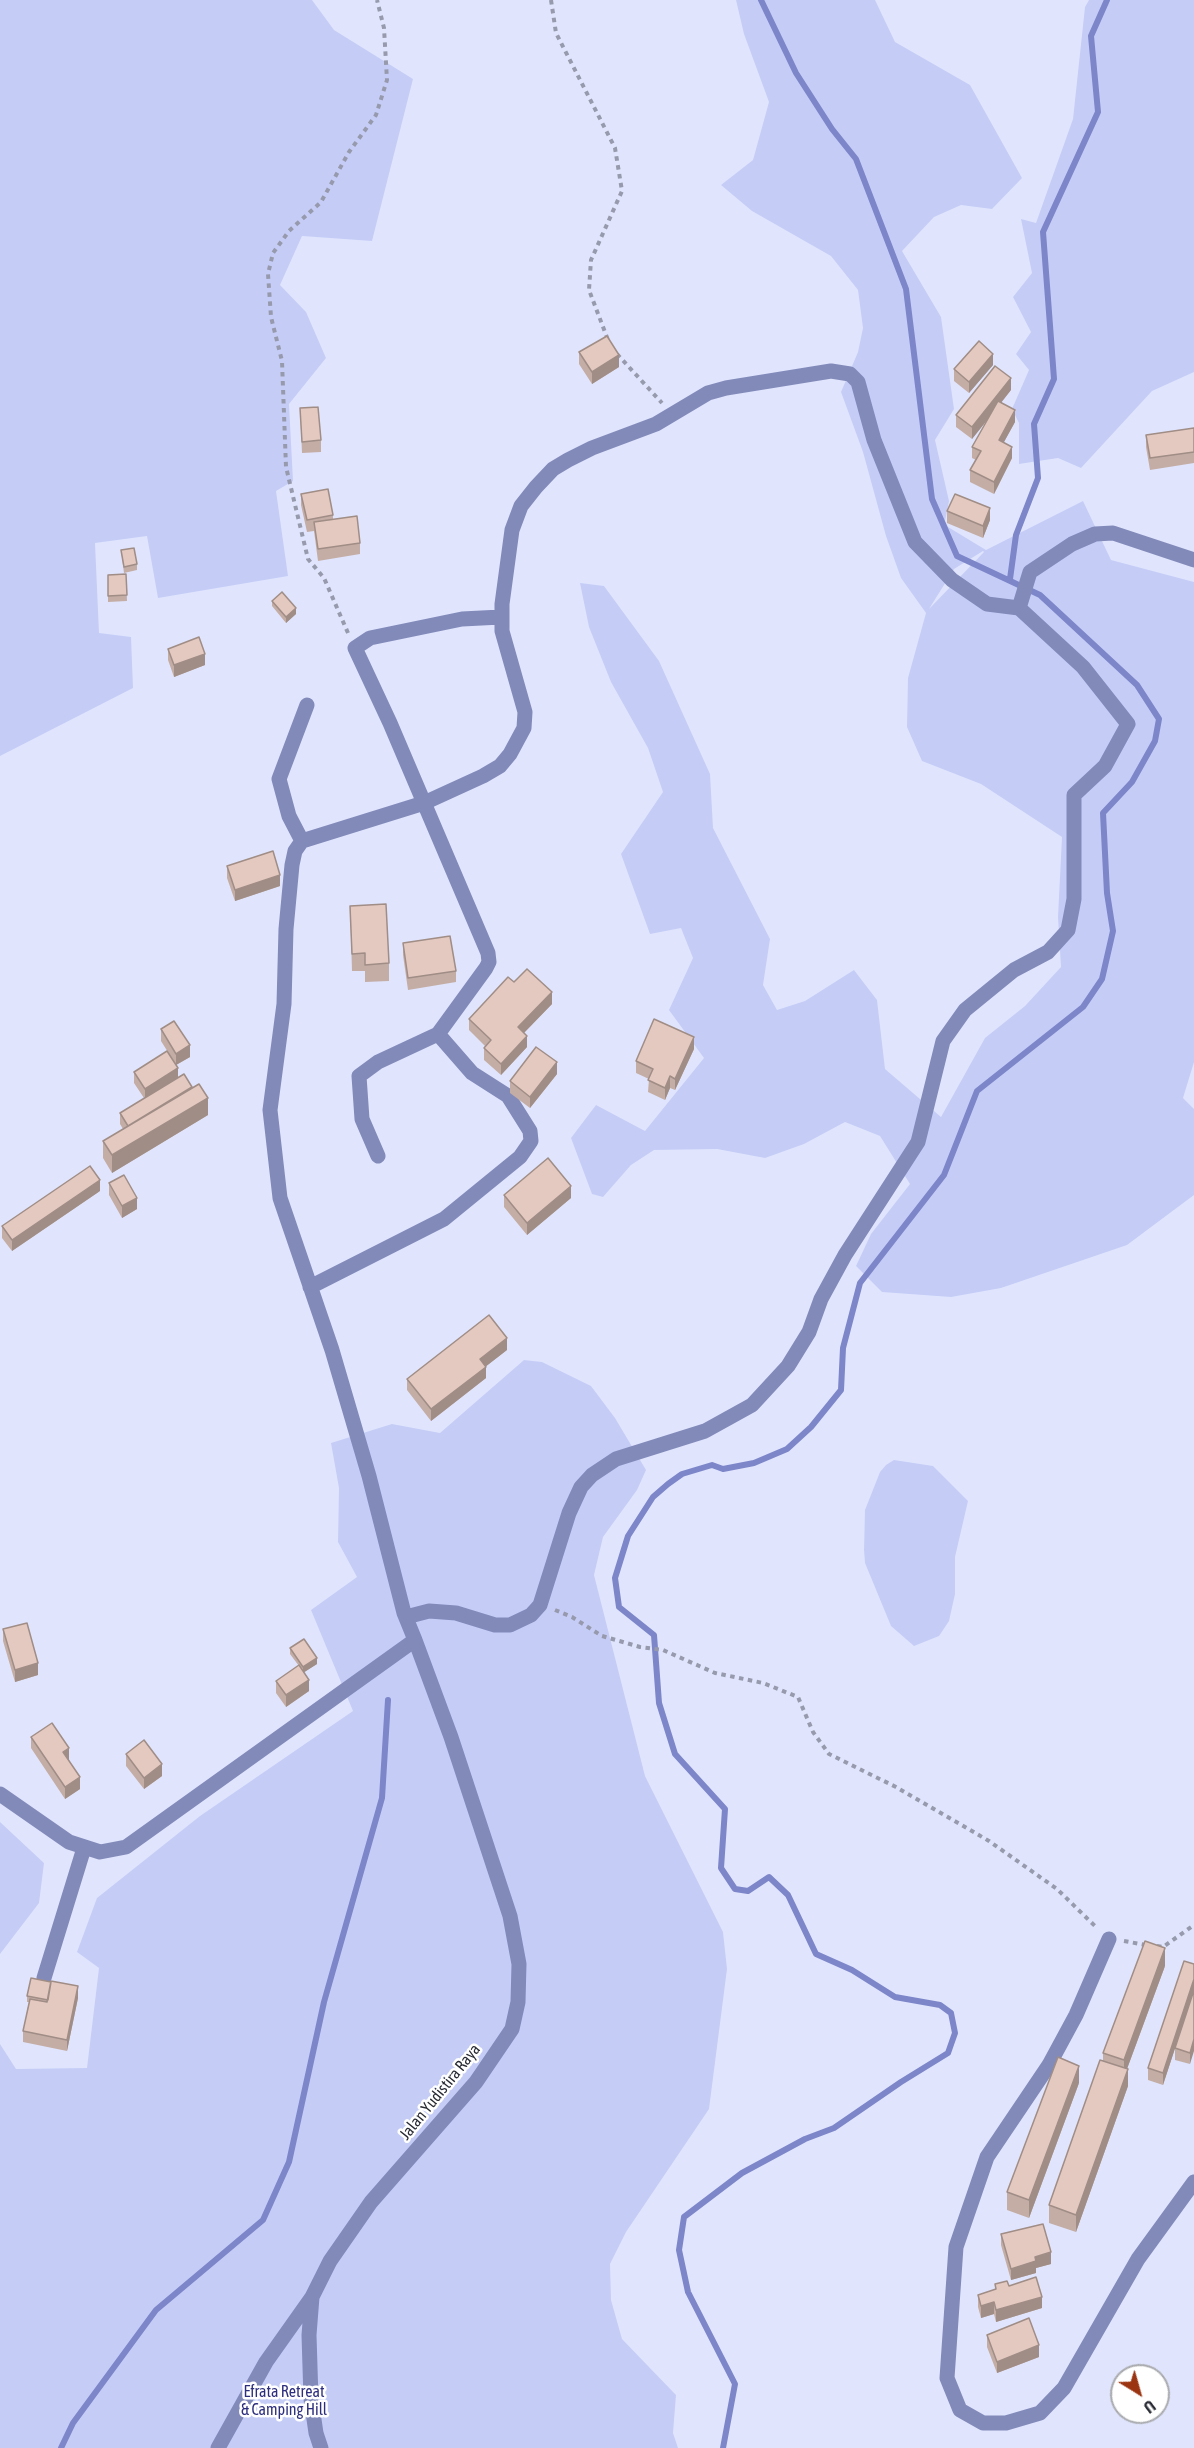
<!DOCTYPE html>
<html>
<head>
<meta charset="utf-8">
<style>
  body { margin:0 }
  #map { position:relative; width:1194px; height:2448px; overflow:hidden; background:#e0e5fd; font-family:"Asap Condensed",sans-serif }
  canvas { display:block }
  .north { position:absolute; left:1110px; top:2364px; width:60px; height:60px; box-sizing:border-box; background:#fff; border:2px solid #a9aaae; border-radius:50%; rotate:143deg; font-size:16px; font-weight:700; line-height:24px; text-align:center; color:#292b34 }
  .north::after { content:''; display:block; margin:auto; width:21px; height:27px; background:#9b3411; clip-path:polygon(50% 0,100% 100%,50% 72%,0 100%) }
</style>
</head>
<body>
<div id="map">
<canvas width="1194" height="2448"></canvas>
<div class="north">U</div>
</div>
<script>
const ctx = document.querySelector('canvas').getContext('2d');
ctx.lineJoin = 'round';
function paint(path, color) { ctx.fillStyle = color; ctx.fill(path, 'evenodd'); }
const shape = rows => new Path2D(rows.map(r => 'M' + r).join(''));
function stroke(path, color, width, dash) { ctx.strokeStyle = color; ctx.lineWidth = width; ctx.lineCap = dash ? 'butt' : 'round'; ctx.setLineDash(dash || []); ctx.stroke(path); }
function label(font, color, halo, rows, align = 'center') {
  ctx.font = font + ' "Asap Condensed",sans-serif'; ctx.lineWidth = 5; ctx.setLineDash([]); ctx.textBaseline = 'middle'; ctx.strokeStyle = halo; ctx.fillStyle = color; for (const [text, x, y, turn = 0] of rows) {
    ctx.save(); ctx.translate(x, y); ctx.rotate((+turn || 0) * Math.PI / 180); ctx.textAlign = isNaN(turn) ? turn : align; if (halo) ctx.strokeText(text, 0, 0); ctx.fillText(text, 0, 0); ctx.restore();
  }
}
const green = shape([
  [0,0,312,0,334,30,413,79,372,241,302,236,280,285,306,312,326,358,289,404,293,481,276,491,288,576,158,598,147,536,95,543,99,633,131,637,133,688,0,756],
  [736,0,875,0,895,42,970,85,1022,178,992,209,961,205,934,217,902,251,941,317,954,409,935,440,949,501,945,521,948,527,986,550,1083,501,1111,560,1194,582,1194,1062,1183,1098,1194,1109,1194,1195,1127,1245,1001,1288,951,1297,882,1292,856,1266,871,1234,910,1184,880,1136,845,1122,804,1144,765,1158,717,1149,654,1150,631,1165,603,1197,592,1194,571,1138,596,1105,645,1131,704,1058,669,1010,693,958,681,928,650,934,621,854,663,792,648,748,611,682,589,627,580,583,604,586,659,661,710,774,713,828,770,939,763,985,777,1010,805,1001,854,970,877,1000,885,1069,941,1117,985,1038,1025,1006,1061,967,1058,917,1062,837,981,784,922,761,907,727,908,678,926,613,901,578,886,536,863,452,841,392,858,352,863,328,858,290,831,256,752,211,721,185,753,160,769,102,744,34],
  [983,551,984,552,929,609,954,569],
  [1089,0,1194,0,1194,372,1152,391,1081,468,1058,458,1019,464,1019,423,1012,409,1029,370,1016,354,1031,332,1013,297,1032,273,1021,219,1036,223,1073,119,1085,7],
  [524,1360,542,1362,591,1386,615,1418,646,1470,637,1490,603,1537,594,1575,645,1776,723,1932,727,1969,709,2109,626,2232,610,2264,611,2300,622,2339,676,2395,673,2433,678,2448,0,2448,0,2044,16,2069,87,2068,99,1968,77,1952,97,1898,200,1816,353,1711,311,1610,357,1577,338,1542,339,1488,331,1443,392,1424,440,1433],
  [894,1460,933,1466,968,1501,955,1557,955,1594,949,1621,939,1636,914,1646,891,1626,865,1563,864,1550,865,1510,880,1472,886,1465],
  [0,1822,44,1863,39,1903,0,1954]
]);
const stream = shape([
  [1010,579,1016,535,1038,478,1034,424,1054,379,1043,232,1098,112,1091,36,1107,0],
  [61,2448,73,2423,156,2310,263,2220,289,2162,324,2002,382,1798,388,1700],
  [723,2448,735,2384,688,2292,679,2250,684,2217,742,2173,805,2139,834,2128,901,2082,948,2053,955,2033,951,2013,940,2005,895,1997,852,1970,816,1954,788,1895,769,1877,748,1891,735,1889,721,1868,725,1809,675,1754,659,1703,654,1635,619,1607,615,1578,628,1536,653,1497,668,1484,682,1474,712,1465,723,1469,754,1463,787,1449,811,1427,841,1390,843,1348,860,1283,944,1175,977,1091,1083,1007,1102,979,1113,931,1107,893,1103,813,1132,782,1155,741,1159,719,1137,685,1040,595,957,556,932,499,906,289,856,159,832,129,796,73,761,0]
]);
const path = shape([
  [551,0,556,33,615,148,622,191,591,260,589,290,608,340],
  [617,354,662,403],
  [348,633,324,578,308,559,286,467,282,361,271,317,268,274,273,253,289,231,321,202,349,152,376,115,387,80,384,28,377,0],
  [555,1610,572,1617,602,1636,640,1647,663,1650,715,1673,763,1683,798,1697,813,1732,829,1754,896,1787,989,1841,1057,1889,1097,1928],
  [1124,1941,1146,1945],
  [1157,1946,1163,1947,1194,1925]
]);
const minor = shape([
  [302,841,289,816,279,779,307,705],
  [378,1156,362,1119,359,1076,378,1062,438,1034],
  [310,1287,444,1219,520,1157,531,1141,530,1131,508,1096,472,1073,438,1034,486,968,489,962,488,953,390,723,355,648,370,638,462,619,501,617],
  [406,1617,429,1611,456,1613,495,1625,510,1625,531,1615,540,1605,569,1513,581,1487,592,1475,616,1459,705,1431,752,1405,788,1366,809,1332,821,1299,845,1255,918,1142,943,1041,965,1010,1014,970,1048,952,1068,930,1074,899,1074,795,1105,766,1128,724,1083,667,1019,608],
  [0,1794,69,1842,100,1852,126,1847,415,1640,404,1613,369,1476,332,1350,280,1198,270,1110,284,1004,286,929,292,865,295,851,302,841,424,803,483,776,500,766,510,754,524,728,525,712,502,631,502,604,512,530,521,506,536,487,553,469,568,460,592,448,656,424,708,393,726,388,831,371,850,374,858,382,874,440,915,542,952,580,987,604,1019,608,1030,572,1072,544,1095,534,1113,533,1194,560],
  [1109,1939,1076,2015,1049,2065,987,2157,956,2247,947,2378,960,2410,983,2423,1006,2423,1040,2413,1064,2388,1138,2259,1194,2182],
  [44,1978,84,1848],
  [218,2448,266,2362,312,2297],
  [321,2448,316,2433,311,2399,309,2335,312,2297,330,2261,371,2202,476,2082,512,2029,518,2002,519,1964,510,1916,451,1737,415,1640]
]);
const wall = shape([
  [579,352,619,367,592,384,579,364],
  [993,365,969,393,954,381,954,369],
  [1011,390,1001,403,1015,422,1004,442,1012,458,994,494,970,482,970,470,976,460,972,458,972,447,989,418,972,439,956,427,956,415],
  [300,408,321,440,321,452,302,453],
  [1194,428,1194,463,1150,470,1146,447,1146,435],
  [301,494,333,515,333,520,360,543,360,554,318,561,314,531,307,532,301,505],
  [947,511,990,520,983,538,947,523],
  [121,550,137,564,137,570,124,573],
  [126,574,127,601,108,602,108,575],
  [272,601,296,614,286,623,272,606],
  [168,649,205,665,174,677,168,660],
  [227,866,280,886,235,901,227,878],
  [350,906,389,963,389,981,365,982,365,971,352,971],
  [403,943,456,971,456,982,408,990,403,955],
  [514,982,552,1004,524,1033,527,1047,501,1075,484,1060,484,1048,485,1046,469,1030,469,1019],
  [161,1029,190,1057,176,1065,161,1041],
  [694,1049,675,1090,670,1088,665,1100,648,1092,649,1079,636,1073,636,1061],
  [134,1072,178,1077,192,1088,208,1115,112,1173,103,1158,103,1141,123,1129,120,1124,120,1113,144,1098,134,1083],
  [557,1074,530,1108,510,1093,510,1081],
  [109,1183,137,1209,122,1218,109,1195],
  [100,1191,12,1251,2,1238,2,1226],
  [504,1195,571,1198,527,1235,504,1207],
  [507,1350,486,1366,486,1378,431,1421,407,1390,407,1379],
  [3,1629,38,1675,15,1682,3,1641],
  [290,1648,317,1664,304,1672,309,1691,286,1707,276,1693,276,1681,299,1666,290,1654],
  [31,1737,69,1760,80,1789,65,1799,31,1748],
  [126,1754,162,1776,144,1789,126,1766],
  [1194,1964,1190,2064,1175,2060,1175,2048,1184,2020,1163,2085,1148,2080,1148,2068],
  [1165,1966,1127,2069,1128,2086,1076,2232,1049,2223,1049,2205,1103,2061,1103,2053],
  [27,1996,78,1998,67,2051,23,2042,23,2031,29,2002,27,2002],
  [1079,2083,1029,2218,1007,2210,1007,2192],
  [1001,2234,1051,2264,1036,2268,1036,2273,1011,2280,1001,2245],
  [995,2284,1009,2286,1042,2308,996,2322,994,2314,981,2318,978,2307,978,2295,995,2290],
  [987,2335,1039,2357,997,2373,987,2347]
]);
const shadedWall = shape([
  [993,354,993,365,969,393,969,382],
  [619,355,619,367,592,384,592,372],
  [1011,378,1011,390,972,439,972,427],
  [1015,410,1015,422,999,451,999,440],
  [1012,447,1012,458,994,494,994,482],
  [990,508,990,520,983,538,983,526],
  [296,608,296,614,286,623,286,617],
  [205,654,205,665,174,677,174,665],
  [280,875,280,886,235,901,235,890],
  [552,992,552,1004,518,1039,518,1027],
  [527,1036,527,1047,501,1075,501,1064],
  [694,1037,694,1049,675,1090,675,1079],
  [190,1045,190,1057,176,1065,176,1054],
  [557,1062,557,1074,530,1108,530,1097],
  [178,1068,178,1080,145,1100,145,1089],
  [670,1076,670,1088,665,1100,665,1088],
  [208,1098,208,1115,112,1173,112,1155],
  [100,1180,100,1191,12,1251,12,1240],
  [571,1186,571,1198,527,1235,527,1223],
  [137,1198,137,1209,122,1218,122,1206],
  [507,1338,507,1350,480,1371,480,1359],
  [486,1367,486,1378,431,1421,431,1409],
  [317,1658,317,1664,303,1673,303,1667],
  [38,1663,38,1675,15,1682,15,1670],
  [309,1680,309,1691,286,1707,286,1695],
  [69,1748,69,1760,63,1764,63,1752],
  [162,1764,162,1776,144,1789,144,1778],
  [80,1777,80,1789,65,1799,65,1787],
  [1165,1948,1165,1966,1124,2077,1124,2060],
  [1194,1979,1194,1991,1163,2085,1163,2073],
  [78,1986,78,1998,67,2051,67,2040],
  [1194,2039,1194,2051,1190,2064,1190,2053],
  [1079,2066,1079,2083,1029,2218,1029,2200],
  [1128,2069,1128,2086,1076,2232,1076,2215],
  [1051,2252,1051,2264,1036,2268,1036,2273,1011,2280,1011,2269,1035,2257],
  [1042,2297,1042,2308,996,2322,996,2310],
  [994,2302,994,2314,981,2318,981,2306],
  [1039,2345,1039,2357,997,2373,997,2362]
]);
const building = shape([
  [607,336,619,355,592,372,579,352,607,336],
  [979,341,993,354,969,382,954,369,979,341],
  [995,366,1011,378,972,427,956,415,995,366],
  [998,401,1015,410,999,440,1012,447,994,482,970,470,981,451,972,447,998,401],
  [318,407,321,440,302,442,300,408,318,407],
  [1194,428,1194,452,1150,458,1146,435,1194,428],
  [328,489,333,515,307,520,301,494,328,489],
  [955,494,990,508,983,526,947,511,955,494],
  [357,516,360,543,318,549,314,522,357,516],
  [134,548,137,564,124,567,121,550,134,548],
  [126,574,127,595,108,596,108,575,126,574],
  [282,592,296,608,286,617,272,601,282,592],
  [199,637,205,654,174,665,168,649,199,637],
  [273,851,280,875,235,890,227,866,273,851],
  [386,904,389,963,365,965,365,953,352,954,350,906,386,904],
  [450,936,456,971,408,978,403,943,450,936],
  [527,969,552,992,518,1027,527,1036,501,1064,484,1048,491,1040,469,1019,508,977,514,982,527,969],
  [654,1019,694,1037,675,1079,670,1076,665,1088,648,1080,653,1069,636,1061,654,1019],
  [174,1021,190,1045,176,1054,161,1029,174,1021],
  [536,1047,557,1062,530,1097,510,1081,536,1047],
  [167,1051,178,1068,145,1089,134,1072,167,1051],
  [184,1074,192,1087,128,1126,120,1113,184,1074],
  [199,1084,208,1098,112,1155,103,1141,199,1084],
  [548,1158,571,1186,527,1223,504,1195,548,1158],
  [90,1166,100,1180,12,1240,2,1226,90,1166],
  [124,1175,137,1198,122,1206,109,1183,124,1175],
  [489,1315,507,1338,480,1359,486,1367,431,1409,407,1379,489,1315],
  [27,1623,38,1663,15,1670,3,1629,27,1623],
  [304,1639,317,1658,303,1667,290,1648,304,1639],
  [299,1665,309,1680,286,1695,276,1681,299,1665],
  [52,1723,69,1748,63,1752,80,1777,65,1787,31,1737,52,1723],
  [144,1740,162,1764,144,1778,126,1754,144,1740],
  [1145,1941,1165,1948,1124,2060,1103,2053,1145,1941],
  [1184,1961,1194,1964,1194,1979,1163,2073,1148,2068,1184,1961],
  [31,1978,51,1982,48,2000,27,1996,31,1978],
  [51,1981,78,1986,67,2040,23,2031,30,1999,47,2002,51,1981],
  [1194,1990,1194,2039,1190,2053,1175,2048,1194,1990],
  [1058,2057,1079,2066,1029,2200,1007,2192,1058,2057],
  [1100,2060,1128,2069,1076,2215,1049,2205,1100,2060],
  [1043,2224,1051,2252,1035,2257,1036,2261,1011,2269,1001,2234,1043,2224],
  [1036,2277,1042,2297,996,2310,994,2302,981,2306,978,2295,996,2289,995,2284,1007,2281,1009,2286,1036,2277],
  [1029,2318,1039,2345,997,2362,987,2335,1029,2318]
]);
const streetNames = [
  ["Jalan Yudistira Raya",440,2092,-51]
];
const parkNames = [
  ["Efrata Retreat",284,2392],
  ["& Camping Hill",284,2410]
];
paint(green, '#c5cdf7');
stroke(stream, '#7d86c9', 6);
stroke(path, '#969aac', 4, [4.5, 4.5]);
stroke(minor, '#828aba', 15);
paint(wall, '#c4ada5');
paint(shadedWall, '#a08d86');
paint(building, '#e4c9c0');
stroke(building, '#a08d86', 1.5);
label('16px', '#292b34', '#fff', streetNames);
label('16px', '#2d2e7d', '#fff', parkNames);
</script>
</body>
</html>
